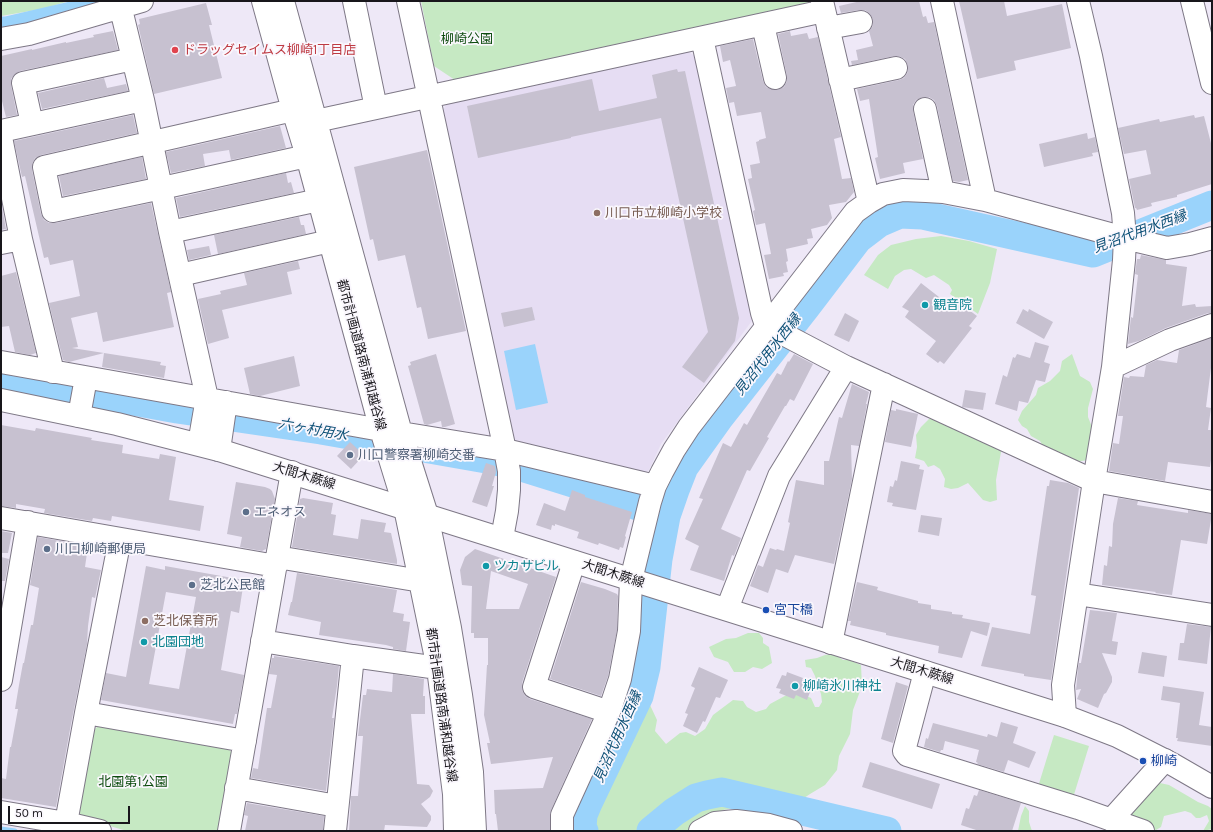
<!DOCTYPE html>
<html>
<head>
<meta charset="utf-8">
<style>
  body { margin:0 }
  #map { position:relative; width:1213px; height:832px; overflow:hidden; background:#eee8f7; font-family:Karla,sans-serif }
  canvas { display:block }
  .frame { position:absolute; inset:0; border:2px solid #18161b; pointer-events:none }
  .scale { position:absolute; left:8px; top:806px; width:122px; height:18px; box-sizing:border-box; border:2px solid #18161b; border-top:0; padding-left:5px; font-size:12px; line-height:14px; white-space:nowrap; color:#18161b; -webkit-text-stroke:3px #faf7fd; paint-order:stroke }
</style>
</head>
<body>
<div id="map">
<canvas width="1213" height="832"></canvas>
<div class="frame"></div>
<div class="scale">50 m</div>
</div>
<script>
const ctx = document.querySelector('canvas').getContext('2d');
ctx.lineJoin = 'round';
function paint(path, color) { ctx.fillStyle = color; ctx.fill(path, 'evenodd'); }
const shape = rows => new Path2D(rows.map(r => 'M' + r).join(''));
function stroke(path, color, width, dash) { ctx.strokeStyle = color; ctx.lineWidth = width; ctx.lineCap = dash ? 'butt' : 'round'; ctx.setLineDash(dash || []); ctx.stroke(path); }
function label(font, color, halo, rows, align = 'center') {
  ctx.font = font + ' Karla,"Noto Sans JP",sans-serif'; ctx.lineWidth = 3.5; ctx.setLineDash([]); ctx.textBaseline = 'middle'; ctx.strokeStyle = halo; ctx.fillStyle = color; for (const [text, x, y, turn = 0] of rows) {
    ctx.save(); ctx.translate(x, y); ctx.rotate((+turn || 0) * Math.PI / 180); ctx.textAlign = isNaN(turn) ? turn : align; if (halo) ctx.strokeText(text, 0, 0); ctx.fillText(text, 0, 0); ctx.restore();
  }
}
const built = shape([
  [685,50,698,58,754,318,661,444,649,470,639,475,513,443,440,116,447,103]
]);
const green = shape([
  [1,1,69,1,42,9,1,16],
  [421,1,812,1,806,9,455,80,434,66],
  [941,236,969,241,997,249,990,283,978,314,950,294,952,290,949,285,934,275,926,278,911,269,904,270,895,276,888,289,864,275,878,255,891,245,916,239],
  [1072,354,1080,376,1090,382,1093,389,1088,408,1088,417,1092,427,1088,460,1075,462,1060,457,1056,451,1049,448,1043,446,1040,441,1031,436,1027,429,1022,426,1018,420,1022,411,1036,395,1038,388,1050,381,1060,371,1062,361],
  [939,416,1000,446,1001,452,996,480,997,500,990,502,983,500,968,483,958,488,951,489,944,487,945,479,940,469,934,465,928,467,924,461,915,458,917,447,916,435,921,427,929,419],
  [748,633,759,633,763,638,763,643,769,647,772,663,762,669,753,667,745,672,734,672,728,662,714,657,709,647,726,639,736,638],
  [834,654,843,660,849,660,861,665,862,686,853,710,850,734,839,756,837,770,825,785,810,794,801,800,787,814,771,816,757,809,740,807,723,810,690,831,572,831,573,818,591,783,613,730,627,707,631,696,635,692,647,693,650,705,657,720,655,731,666,744,680,733,686,732,695,736,705,729,713,715,733,700,743,701,747,707,756,712,766,709,770,704,794,691,811,698,815,707,819,707,822,702,821,694,815,676,811,668,806,667,805,660,817,658,825,655],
  [98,726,227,748,235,755,219,831,127,831,79,817,76,813,92,732],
  [1054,735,1089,746,1072,801,1037,790],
  [1160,783,1169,785,1198,802,1208,806,1212,809,1212,829,1203,831,1209,821,1207,815,1200,818,1196,818,1191,813,1185,811,1164,816,1161,827,1156,830,1142,827,1125,813,1149,785],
  [1025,806,1029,811,1029,822,1032,831,1018,831,1021,816]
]);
const water = shape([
  [535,344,548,403,516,410,504,351]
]);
const stream = shape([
  [1,829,15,831]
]);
const canal = shape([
  [1,25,6,25,75,9,102,1]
]);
const river = shape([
  [1,377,177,409,321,430,492,460,518,466,579,485,666,516],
  [584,831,582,827,583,815,588,803,639,696,646,667,658,559,666,516,675,490,684,467,719,418,806,307,858,239,879,223,900,214,923,215,1093,253,1212,205],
  [651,831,674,812,696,798,707,795,722,792,887,831]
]);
const building = shape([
  [861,1,919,1,923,17,926,16,928,23,934,22,968,180,959,182,953,181,937,106,934,100,929,97,923,97,916,100,913,105,913,111,923,159,903,163,905,173,880,179,875,158,878,157,869,99,860,101,857,89,899,80,904,78,908,72,908,66,905,59,899,56,894,56,852,65,851,61,858,60,856,50,873,46,869,31,873,26,873,19,870,14,865,10,859,10,841,13,839,6],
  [959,1,1004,1,1007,16,1062,4,1071,48,1014,61,1016,70,977,79],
  [206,3,212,25,209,25,222,78,154,94,138,25,140,24,139,19],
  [113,31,118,50,20,71,15,74,11,79,11,85,17,115,6,117,1,97,1,56,32,49,32,50,66,42,66,43,94,37,93,35],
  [790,31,791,36,807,33,809,39,818,37,841,137,834,139,842,179,851,178,854,192,846,202,829,205,832,218,827,225,811,229,813,238,807,239,808,244,786,249,788,261,786,262,788,272,783,273,784,276,769,279,764,255,771,254,765,223,756,225,753,211,755,210,748,179,752,178,750,165,760,163,756,142,759,141,759,140,766,138,761,112,737,116,734,102,729,103,726,88,736,86,730,60,723,62,720,46,753,39,763,81,766,87,772,90,777,90,784,87,787,81,787,76,778,34],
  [677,69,678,72,685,71,739,318,735,341,704,383,682,367,708,332,661,118,571,137,571,138,478,158,467,106,592,79,599,111,657,98,652,75],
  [104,78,107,88,126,84,128,91,42,109,38,93],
  [133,115,137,133,41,155,35,158,32,164,32,170,41,214,44,220,49,223,56,223,151,203,171,292,167,293,174,327,103,342,97,312,71,318,78,347,72,348,104,353,69,362,63,360,49,303,80,296,73,260,50,265,48,257,44,258,25,176,22,177,14,141],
  [1194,115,1195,118,1204,116,1212,147,1212,184,1177,195,1177,197,1151,203,1152,206,1137,210,1136,208,1135,208,1129,179,1151,174,1146,150,1124,154,1118,128,1159,119,1160,122],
  [280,126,286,148,231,160,229,150,203,154,205,166,171,173,166,152],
  [1087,133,1088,139,1095,137,1098,152,1092,153,1093,156,1044,167,1039,144],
  [427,150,466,331,428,339,421,307,417,308,405,255,378,261,373,239,370,240,354,167],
  [142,157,146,179,63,196,59,176],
  [286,173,288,183,291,182,294,193,180,217,176,198],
  [1,202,6,229,1,230],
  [299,217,301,225,304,225,306,234,218,254,214,235],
  [209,246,211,255,189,260,187,250],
  [1141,255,1166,260,1166,264,1187,267,1182,306,1195,304,1196,307,1212,306,1212,313,1208,313,1166,328,1139,341,1128,344,1131,317,1133,318,1138,275,1135,274,1137,259,1140,259],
  [298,261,300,269,287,272,292,294,222,310,229,338,208,344,198,299,221,294,220,291,247,285,244,273],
  [16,272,36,353,30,355,15,352,9,326,1,327,1,276],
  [921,283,948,304,953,298,977,316,969,326,972,328,944,364,940,361,938,363,926,354,936,341,905,317,909,311,902,307],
  [532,307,535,320,504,327,501,313],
  [1023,309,1028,312,1029,309,1053,322,1044,339,1016,323],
  [845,313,859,321,849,342,834,335],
  [1212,338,1212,360,1206,407,1211,408,1208,430,1212,430,1212,453,1210,467,1168,462,1165,481,1109,471,1113,443,1119,444,1123,416,1118,416,1124,377,1129,378,1130,376,1144,377,1146,365,1157,360,1177,363,1179,350],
  [1035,342,1049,346,1044,362,1050,364,1045,382,1036,380,1028,403,1019,401,1017,411,995,404,1003,375,1007,377,1013,357,1015,358,1017,354,1030,358],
  [104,353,161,362,160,365,166,366,164,378,102,367],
  [436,354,455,424,445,427,442,427,441,421,427,425,424,424,408,366,411,365,410,362],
  [794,354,813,364,794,401,790,399,786,406,785,406,767,437,769,438,750,471,747,470,721,529,741,538,734,556,732,555,724,581,690,570,699,546,685,539,703,499,699,498,723,443,731,447,744,423,747,425,777,373,781,375,788,361,789,362],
  [294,356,300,386,260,396,250,394,244,368],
  [852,384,869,392,866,404,867,404,859,446,851,445,852,479,834,564,795,555,788,573,776,569,768,593,750,586,758,565,763,567,770,548,776,550,777,549,784,551,790,523,788,522,796,480,824,485,824,461,829,461,839,417,842,418],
  [965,390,986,393,983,410,962,407],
  [896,409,918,414,911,447,885,442,891,410,896,411],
  [1,425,35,431,36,428,92,438,91,440,123,445,122,453,159,459,160,454,176,457,169,500,204,506,200,531,112,516,111,521,93,518,92,521,44,513,45,509,16,504,16,508,1,506],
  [350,442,364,455,351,469,337,456],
  [901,461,920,465,919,469,924,470,916,510,892,506,893,503,887,502,890,486,893,487,895,480,897,481],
  [486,463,495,466,496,472,492,486,494,486,487,507,472,502],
  [1050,480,1068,483,1079,488,1051,680,1024,676,1024,674,981,666,992,627,1030,634,1036,596,1031,595,1047,486,1049,486],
  [236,482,265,487,270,489,272,491,275,499,266,549,262,551,240,547,242,537,227,534],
  [572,490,585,495,585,497,632,512,625,536,626,537,623,548,620,547,619,550,599,543,598,545,577,538,579,532,555,524,555,526,552,525,551,530,536,525,544,503,565,511],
  [303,498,333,503,331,514,336,515,333,535,358,539,361,519,386,523,384,532,391,533,397,560,397,564,292,547,300,499],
  [1118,498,1138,501,1137,505,1188,513,1188,510,1212,514,1207,544,1181,540,1172,595,1155,593,1156,592,1102,585,1104,565,1107,566,1109,546,1112,547,1113,524],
  [921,515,942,518,939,536,918,532],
  [1,531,12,533,8,553,1,553],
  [38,537,88,546,85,567,101,570,95,598,92,597,88,626,87,644,71,724,56,807,1,798,1,778,6,779,10,747,11,747,18,709,15,709,19,685,23,663,24,663,31,625,33,625,39,588,30,585],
  [475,549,556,577,522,683,522,690,525,696,530,699,592,719,551,810,550,815,550,831,498,831,496,814,495,814,494,790,543,788,553,757,491,764,487,743,490,743,484,715,487,665,488,665,488,638,474,638,474,633,471,633,472,586,462,585,460,570,465,557],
  [491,571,528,584,519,609,486,609],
  [1,557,9,559,5,581,1,581],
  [146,566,165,570,165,566,244,580,239,613,231,611,221,670,244,675,237,714,235,714,233,724,101,700,106,673,126,677],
  [166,592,196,597,179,689,149,684],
  [297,573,397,590,393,612,404,614,403,621,410,622,406,651,393,649,393,647,386,645,319,635,321,622,288,615,291,602,292,602],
  [581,582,605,589,617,594,618,596,617,630,608,676,601,696,550,679],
  [857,582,878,587,877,590,918,601,918,603,931,605,931,609,952,612,952,614,963,615,962,618,990,623,987,636,971,631,962,658,938,653,939,646,886,635,886,633,850,625,851,621,848,621],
  [1090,610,1117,613,1112,641,1118,642,1116,655,1102,653,1112,677,1112,682,1106,693,1104,694,1098,708,1077,699,1081,689,1076,690,1078,668,1079,663,1081,663],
  [1187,624,1211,627,1207,664,1178,660,1180,643,1184,643],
  [1142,652,1167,656,1164,677,1138,673],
  [274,656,339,666,337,686,332,718,334,718,326,791,251,778,253,768,258,769,267,708,271,708,277,675,269,674,272,658,274,658],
  [699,667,728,680,720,698,716,697,705,722,703,721,697,733,683,726,688,714,685,713,695,688,691,686],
  [787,672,803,678,802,680,813,684,807,700,796,695,794,699,779,693,781,689,776,688,782,675,786,676],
  [393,674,424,679,423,696,425,696,425,714,411,714,417,784,429,785,433,791,430,797,421,804,431,816,431,820,427,827,385,825,384,831,349,831,351,796,358,796,363,736,358,736,363,695,366,695,367,689,392,692],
  [896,682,908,686,893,743,881,739],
  [1163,686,1204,692,1199,725,1212,727,1212,746,1177,741,1178,738,1176,738,1180,703,1161,700],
  [1001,722,1018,727,1013,743,1036,752,1029,768,1008,760,1004,772,977,764,978,763,976,762,979,750,945,741,943,750,941,750,940,752,924,747,926,738,928,739,933,723,987,737,988,734,997,737],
  [870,762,940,784,932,809,862,787],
  [979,790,1021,803,1012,831,979,831,961,825,966,808,969,809,974,795,977,796],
  [247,803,324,816,323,831,245,831,248,816,244,815]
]);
const minor = shape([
  [119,1,143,100,170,232,207,398,199,444],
  [263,1,293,110,307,156,381,430,405,508,438,668,454,794,455,831],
  [283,1,401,433,427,515,450,628,461,695,472,772,475,831],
  [354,1,376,108],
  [408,1,505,450,655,486],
  [822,1,869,202],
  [942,1,985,200],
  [1192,1,1212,83],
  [763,25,775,78],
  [828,28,861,22],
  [702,38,762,313,766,325,846,367,1094,481,1212,502],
  [1,39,29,34,142,1],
  [840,80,896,68],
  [925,109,943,192],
  [293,110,44,167,53,211,162,188,307,156],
  [316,121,824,11],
  [32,124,23,83,133,59],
  [1,131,143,100],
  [1,137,21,239,53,372],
  [170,232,319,200],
  [1,243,21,239],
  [180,275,330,241],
  [1,362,381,430],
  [1113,367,1170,340,1212,325],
  [79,416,86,378],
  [401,433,505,450,509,471,509,490,507,511,502,538],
  [219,450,226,402],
  [1,518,276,566],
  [277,557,421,581],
  [574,562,534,687,609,712],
  [1077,594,1212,615],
  [727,609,779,476,846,367],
  [262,641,353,656,438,668],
  [831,643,884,384],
  [925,672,904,751,907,755,1078,808,1143,831],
  [1,680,28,522],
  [86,713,245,741],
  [1065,716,1063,685,1094,481,1113,367,1124,260,1125,238,1123,213,1091,56,1078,1],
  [236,788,337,806],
  [1,812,66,823,100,831],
  [1111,820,1165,760],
  [62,831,66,823,86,713,120,539],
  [229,831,292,472],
  [335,831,353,656],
  [562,831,562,815,609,712,620,679,629,631,631,580,650,502,655,486,662,472,674,450,689,427,855,212,869,202,883,194,903,190,926,191,943,192,985,200,1125,238,1167,248,1190,244,1212,238],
  [700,831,715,823,736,821,769,825,791,831]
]);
const major = shape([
  [1,400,117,424,219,450,1065,716,1117,736,1172,764,1212,787]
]);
const markers = [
  [175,50,4,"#e0444e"],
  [597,213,4,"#8d6e63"],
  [925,305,4,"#0f9aa8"],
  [350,455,4,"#5c6f8a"],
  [246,512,4,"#5c6f8a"],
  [47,549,4,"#5c6f8a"],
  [486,566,4,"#0f9aa8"],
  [192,585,4,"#5c6f8a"],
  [766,610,4,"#1a4fb4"],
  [145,621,4,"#8d6e63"],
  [144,642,4,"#0f9aa8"],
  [795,686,4,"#0f9aa8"],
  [1143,761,4,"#1a4fb4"]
];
const parkNames = [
  ["柳崎公園",467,39],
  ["北園第1公園",133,782]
];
const healthNames = [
  ["ドラッグセイムス柳崎1丁目店",183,50]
];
const educationNames = [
  ["川口市立柳崎小学校",605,213],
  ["芝北保育所",153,621]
];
const cultureNames = [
  ["観音院",933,305],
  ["ツカサビル",494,566],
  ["北園団地",152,642],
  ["柳崎氷川神社",803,686]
];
const streetNames = [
  ["都市計画道路南浦和越谷線",361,355,75],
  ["大間木蕨線",304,476,17],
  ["大間木蕨線",613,574,18],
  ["大間木蕨線",922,671,17],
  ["都市計画道路南浦和越谷線",441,705,82]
];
const serviceNames = [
  ["川口警察署柳崎交番",358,455],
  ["エネオス",254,512],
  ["川口柳崎郵便局",55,549],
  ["芝北公民館",200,585]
];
const transitNames = [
  ["宮下橋",774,610],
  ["柳崎",1151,761]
];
const waterNames = [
  ["見沼代用水西縁",1140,232,-20],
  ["見沼代用水西縁",768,355,-52],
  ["六ヶ村用水",313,430,10],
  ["見沼代用水西縁",618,737,-66]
];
paint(built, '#e6ddf3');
paint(green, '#c6e9c3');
paint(water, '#9ad3fb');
stroke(stream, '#9ad3fb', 5);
stroke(canal, '#9ad3fb', 17);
stroke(river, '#9ad3fb', 29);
paint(building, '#c7c1d0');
stroke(minor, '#7e7886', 24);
stroke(major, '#7e7886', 24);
stroke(minor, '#fff', 22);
stroke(major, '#fff', 22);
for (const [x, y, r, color] of markers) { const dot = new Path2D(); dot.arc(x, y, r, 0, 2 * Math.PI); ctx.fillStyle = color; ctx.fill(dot); stroke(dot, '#faf7fd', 1.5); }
label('13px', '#0d4c0e', '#faf7fd', parkNames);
label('13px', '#be3a42', '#faf7fd', healthNames, 'left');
label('13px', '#785e54', '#faf7fd', educationNames, 'left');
label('13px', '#0d838f', '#faf7fd', cultureNames, 'left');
label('13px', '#18161b', '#faf7fd', streetNames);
label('13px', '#4e5e75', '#faf7fd', serviceNames, 'left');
label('13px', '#164399', '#faf7fd', transitNames, 'left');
label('italic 14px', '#0e5177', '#faf7fd', waterNames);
</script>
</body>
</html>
